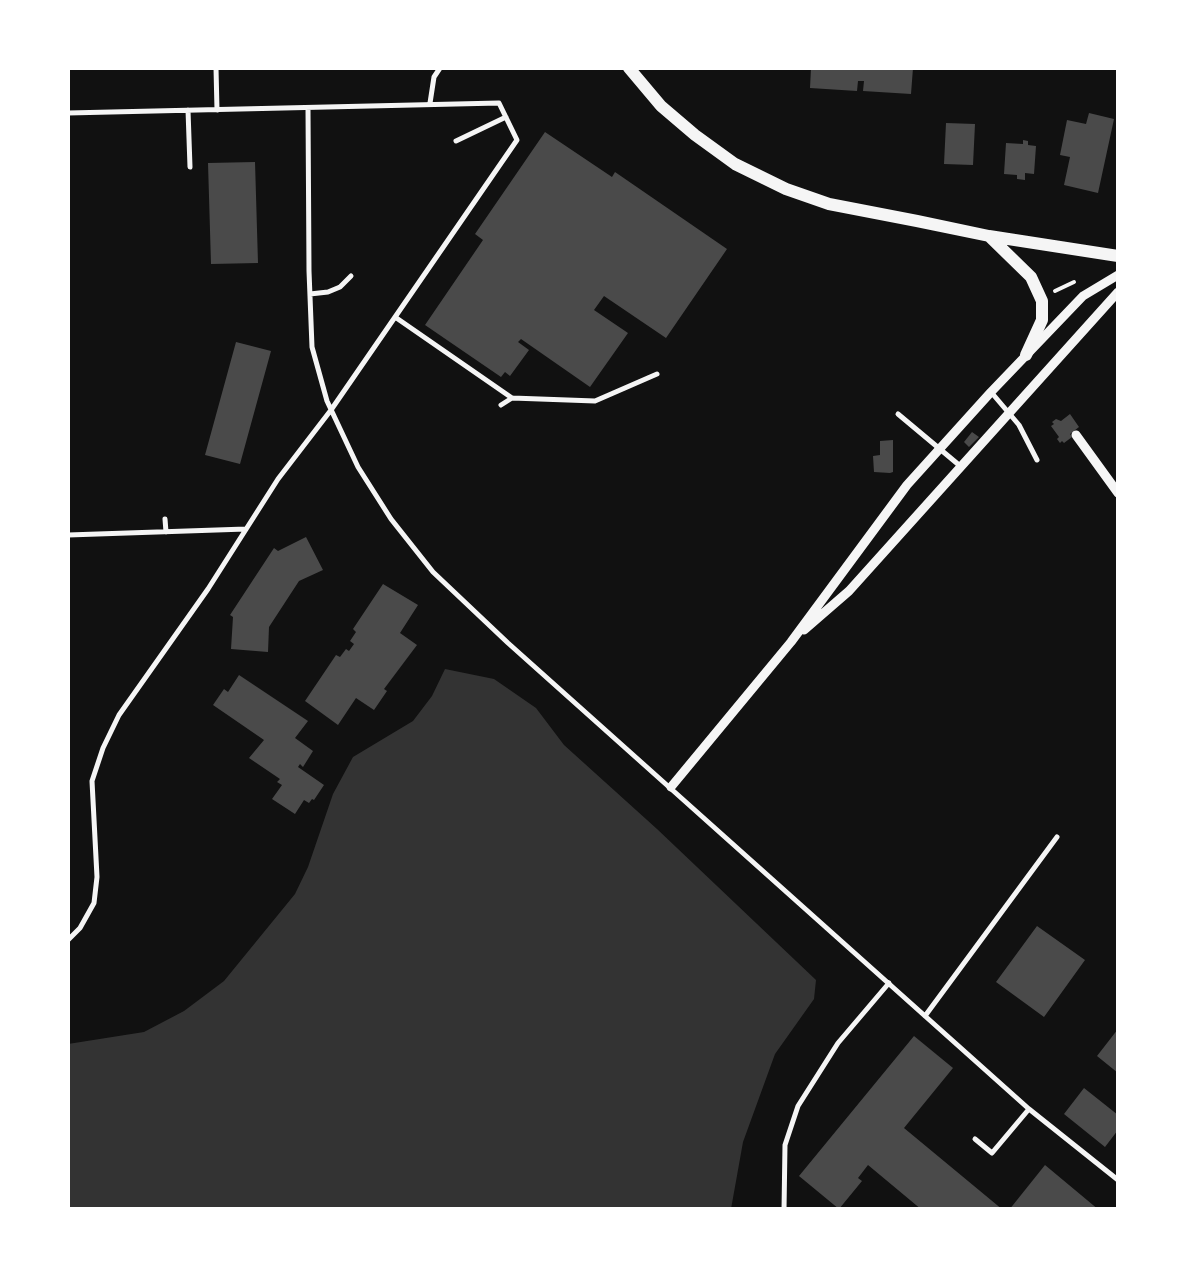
<!DOCTYPE html>
<html>
<head>
<meta charset="utf-8">
<style>
  body { margin:0 }
  #map { position:relative; width:1186px; height:1277px; overflow:hidden; background:#111; font-family:Overpass,sans-serif }
  canvas { display:block }
  .frame { position:absolute; inset:0; border:70px solid #fff; pointer-events:none }
</style>
</head>
<body>
<div id="map">
<canvas width="1186" height="1277"></canvas>
<div class="frame"></div>
</div>
<script>
const ctx = document.querySelector('canvas').getContext('2d');
ctx.lineJoin = 'round';
function paint(path, color) { ctx.fillStyle = color; ctx.fill(path, 'evenodd'); }
const shape = rows => new Path2D(rows.map(r => 'M' + r).join(''));
function stroke(path, color, width, dash) { ctx.strokeStyle = color; ctx.lineWidth = width; ctx.lineCap = dash ? 'butt' : 'round'; ctx.setLineDash(dash || []); ctx.stroke(path); }
const water = shape([
  [445,669,494,679,536,708,564,745,657,829,816,980,814,999,775,1054,743,1142,731,1209,68,1209,68,1044,144,1032,184,1011,224,981,295,894,308,867,333,794,353,757,413,721,432,696]
]);
const building = shape([
  [811,68,913,68,911,94,863,91,864,81,858,81,857,91,810,88],
  [1089,113,1114,119,1098,193,1064,185,1070,157,1060,155,1067,120,1086,124],
  [946,123,975,124,973,165,944,164],
  [545,132,612,177,615,172,727,249,666,338,604,296,594,310,628,333,590,387,521,339,518,342,529,350,510,376,505,372,501,377,425,325,483,240,475,234],
  [1023,140,1028,141,1028,145,1036,146,1034,174,1025,173,1025,180,1017,179,1017,175,1004,174,1006,143,1023,144],
  [255,162,258,263,211,264,208,163],
  [236,342,271,351,240,464,205,455],
  [1070,414,1079,427,1070,434,1072,437,1064,443,1062,441,1060,443,1057,439,1059,437,1051,426,1054,424,1052,422,1056,419,1061,421],
  [972,432,979,437,969,447,964,442],
  [893,440,893,472,890,473,874,472,873,456,880,455,880,441],
  [306,537,323,570,299,581,269,627,268,652,231,649,233,617,230,615,274,548,278,551],
  [383,584,418,605,400,633,417,645,384,689,387,691,374,710,356,698,338,725,305,701,336,655,340,657,346,649,349,651,354,644,350,641,356,632,353,629],
  [239,675,308,721,295,738,313,751,303,767,300,764,298,767,324,785,314,800,312,799,309,803,304,800,295,814,272,799,282,785,277,782,280,779,249,758,264,740,213,705,224,689,228,692],
  [1037,926,1085,960,1044,1017,996,982],
  [1118,1029,1118,1073,1097,1056],
  [914,1036,953,1068,904,1128,1003,1210,922,1210,868,1165,858,1178,862,1181,839,1209,799,1176],
  [1084,1088,1118,1115,1118,1130,1105,1147,1064,1114],
  [1045,1165,1099,1210,1009,1210]
]);
const path = shape([
  [1055,291,1074,282]
]);
const service = shape([
  [216,68,217,110],
  [430,103,434,77,440,68],
  [308,108,309,271,312,347,327,401,358,467,391,519,433,572,508,643,1029,1109,1118,1180],
  [188,110,190,167],
  [68,113,499,103,517,140,331,410,278,479,208,589,119,715,103,748,92,781,97,877,94,903,80,928,68,940],
  [456,141,506,117],
  [310,294,328,292,340,287,351,276],
  [395,317,512,398,595,401,657,374],
  [991,392,1019,425,1037,460],
  [501,405,512,398],
  [898,414,959,465],
  [165,519,166,532],
  [68,535,246,529],
  [925,1016,1057,837],
  [975,1139,992,1153,1029,1109],
  [784,1210,785,1145,798,1106,838,1043,889,983]
]);
const minor = shape([
  [1076,435,1118,493],
  [804,630,849,591,1118,292],
  [671,787,791,642,907,485,991,392,1083,296,1118,275]
]);
const secondary = shape([
  [629,68,661,106,695,135,735,164,786,189,829,204,917,221,989,236,1118,256],
  [989,236,1031,277,1042,301,1042,320,1026,355]
]);
paint(water, '#333');
paint(building, '#4a4a4a');
stroke(path, '#f5f5f5', 4);
stroke(service, '#f5f5f5', 5);
stroke(minor, '#f5f5f5', 9);
stroke(secondary, '#f5f5f5', 12);
</script>
</body>
</html>
